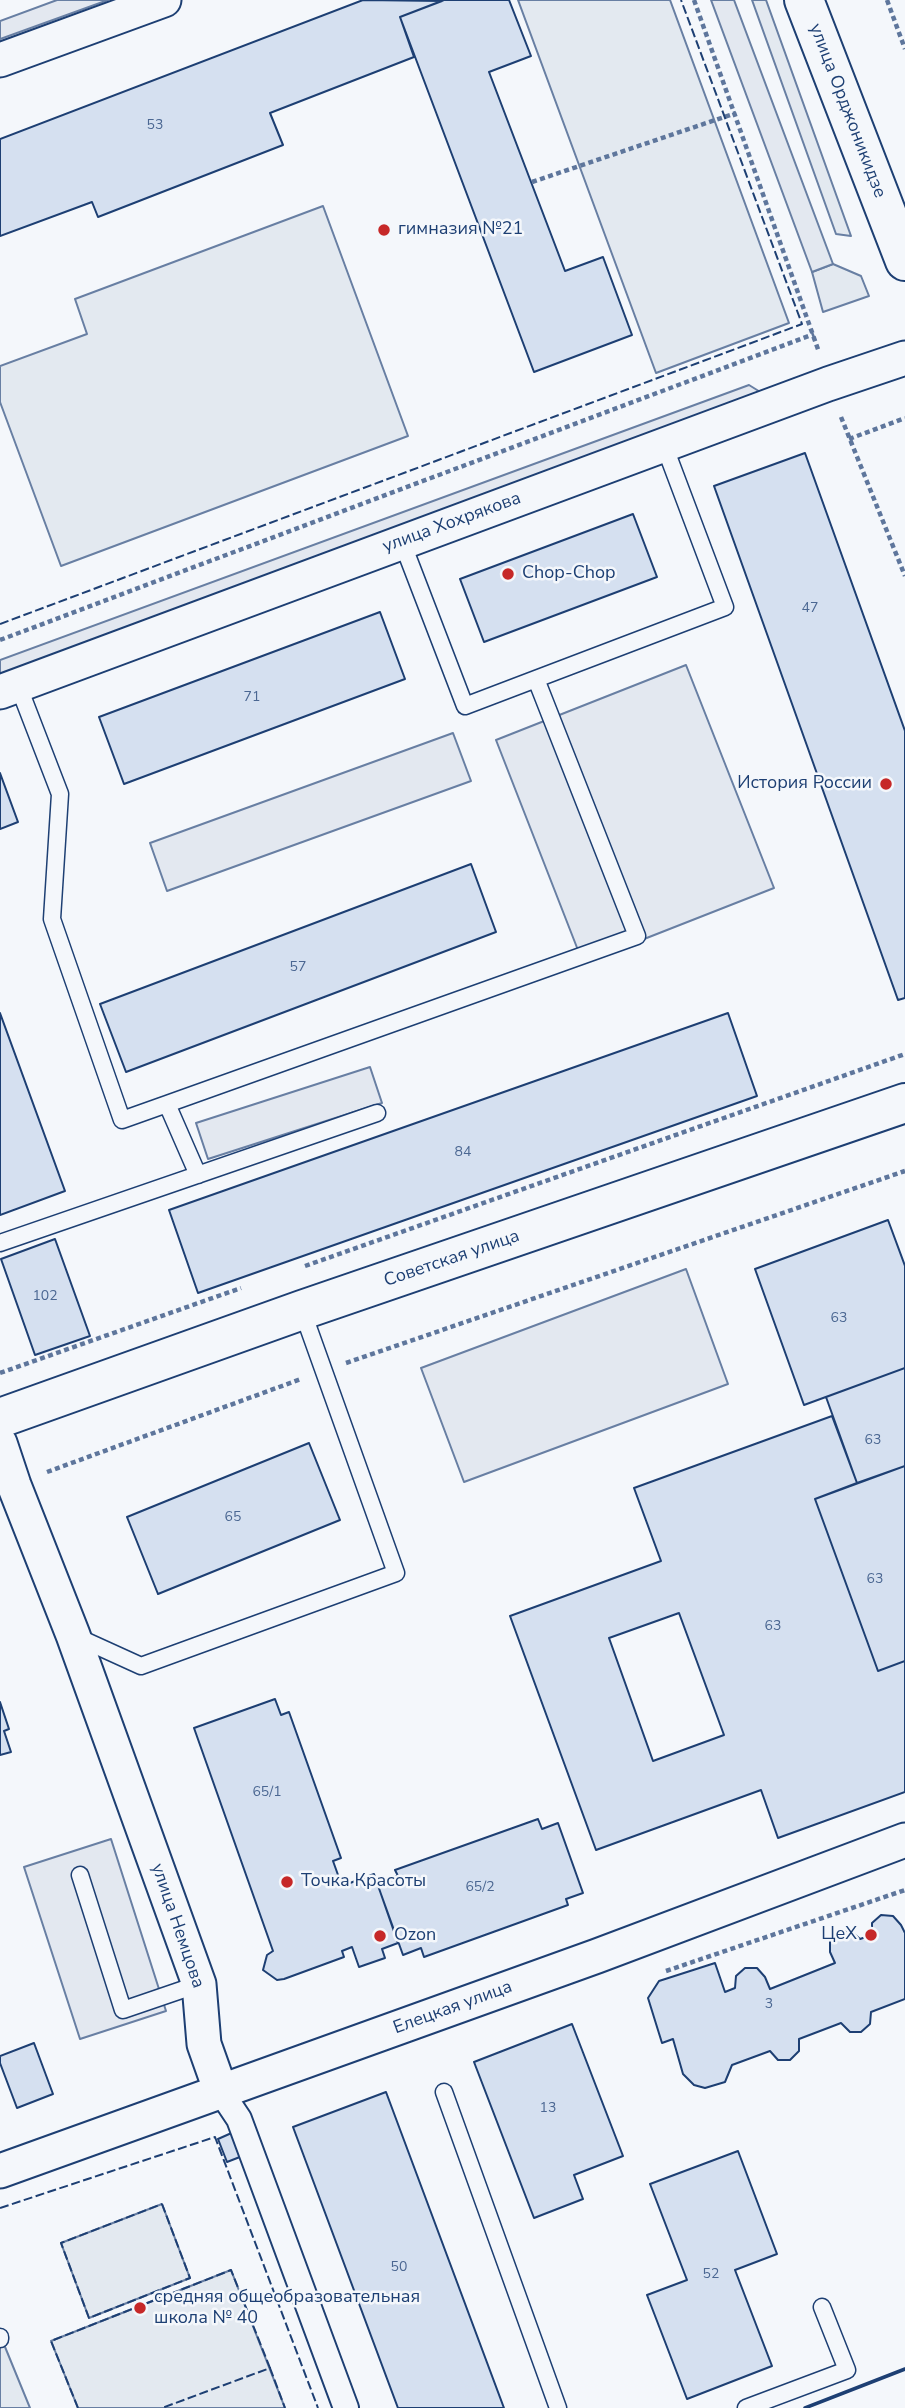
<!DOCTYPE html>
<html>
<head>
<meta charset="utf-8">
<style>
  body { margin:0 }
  canvas { display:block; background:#f4f7fb }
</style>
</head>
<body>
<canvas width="905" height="2408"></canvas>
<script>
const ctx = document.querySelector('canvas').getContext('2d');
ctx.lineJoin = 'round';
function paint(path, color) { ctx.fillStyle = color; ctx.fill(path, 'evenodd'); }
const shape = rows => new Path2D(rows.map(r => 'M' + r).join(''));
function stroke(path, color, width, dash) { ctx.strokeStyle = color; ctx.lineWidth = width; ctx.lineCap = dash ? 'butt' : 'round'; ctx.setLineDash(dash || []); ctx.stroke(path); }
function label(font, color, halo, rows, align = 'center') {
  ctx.font = font + ' "Nunito Sans",sans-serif'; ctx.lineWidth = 5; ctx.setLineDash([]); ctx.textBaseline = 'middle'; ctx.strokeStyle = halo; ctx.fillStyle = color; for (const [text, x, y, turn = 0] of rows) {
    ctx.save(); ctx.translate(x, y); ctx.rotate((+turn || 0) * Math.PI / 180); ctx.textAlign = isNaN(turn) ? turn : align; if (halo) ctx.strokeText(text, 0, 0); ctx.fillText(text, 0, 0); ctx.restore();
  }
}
const green = shape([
  [518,0,670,0,789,323,656,373,518,0],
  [752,0,766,0,851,236,836,234,752,0],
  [323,206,408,436,61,566,0,402,0,366,87,334,75,299,323,206],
  [833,264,861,276,869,296,823,312,812,272,833,264],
  [162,2204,190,2278,89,2318,61,2243,162,2204],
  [231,2270,285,2408,78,2408,51,2341,231,2270],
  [3,2342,30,2408,0,2408,0,2343,3,2342]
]);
const parking = shape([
  [57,0,108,0,0,39,0,21,57,0],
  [711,0,734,0,833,264,812,272,711,0],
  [749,385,778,403,0,692,0,660,749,385],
  [686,665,774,888,583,963,496,740,686,665],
  [453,733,471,781,167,891,150,843,453,733],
  [370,1067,382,1103,208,1159,196,1123,370,1067],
  [686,1269,728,1384,464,1482,421,1368,686,1269],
  [111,1839,166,2011,80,2039,24,1867,111,1839]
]);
const building = shape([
  [363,0,442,1,400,17,414,57,270,113,283,145,98,217,92,202,0,236,0,139,363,0],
  [509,0,531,56,489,72,565,271,603,257,632,335,534,372,400,17,444,0,509,0],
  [805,453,905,731,905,998,898,1000,714,486,805,453],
  [633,514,657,577,484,642,460,579,633,514],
  [380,612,405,679,124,784,99,717,380,612],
  [0,773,18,822,0,829,0,773],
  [471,864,496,932,126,1072,100,1004,471,864],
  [0,1013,65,1191,0,1215,0,1013],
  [728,1013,757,1096,198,1293,169,1210,728,1013],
  [888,1220,905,1266,905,1368,804,1405,755,1269,888,1220],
  [55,1239,90,1336,35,1355,1,1259,55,1239],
  [905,1368,905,1466,857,1483,826,1397,905,1368],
  [832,1416,857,1483,815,1499,878,1671,905,1661,905,1792,778,1838,761,1790,596,1850,510,1616,661,1561,634,1488,832,1416],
  [679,1613,724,1735,653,1761,609,1638,679,1613],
  [309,1443,340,1520,158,1594,127,1517,309,1443],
  [905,1466,905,1661,878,1671,815,1499,905,1466],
  [275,1699,281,1715,289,1712,341,1858,333,1861,342,1886,374,1874,398,1943,382,1949,385,1958,359,1967,352,1947,342,1951,344,1957,284,1979,277,1980,263,1970,267,1955,273,1951,194,1728,275,1699],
  [0,1702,9,1729,4,1731,11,1752,0,1755,0,1702],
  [538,1819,542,1829,558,1823,583,1893,566,1899,568,1905,424,1957,421,1948,403,1955,377,1883,398,1876,395,1870,538,1819],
  [881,1915,893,1916,901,1925,905,1933,905,1999,871,2012,870,2024,861,2032,850,2032,841,2023,799,2039,799,2051,790,2060,778,2060,770,2051,732,2065,725,2082,705,2088,694,2085,683,2074,673,2039,662,2043,648,1998,659,1981,715,1963,725,1992,735,1988,736,1976,745,1968,757,1968,765,1977,770,1989,835,1963,830,1952,830,1939,839,1931,851,1931,860,1939,872,1935,872,1923,881,1915],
  [572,2024,623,2156,574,2175,583,2199,534,2218,474,2062,572,2024],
  [34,2043,53,2094,17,2108,0,2063,0,2056,34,2043],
  [386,2092,504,2408,398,2408,293,2127,386,2092],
  [236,2131,245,2155,227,2162,218,2139,236,2131],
  [738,2151,777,2254,735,2270,772,2366,687,2399,647,2295,687,2280,650,2184,738,2151]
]);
const path = shape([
  [694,0,819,352],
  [887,0,905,49],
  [532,182,736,113],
  [841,417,905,576],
  [849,439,905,418],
  [0,640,814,334],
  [305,1266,905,1054],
  [346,1363,905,1171],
  [0,1373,241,1288],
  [47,1472,301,1379],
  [666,1971,905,1890]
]);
const service = shape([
  [402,542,465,706,725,607,664,445],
  [18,685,60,794,52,919,122,1120,167,1104,198,1175],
  [167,1104,637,936,536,679],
  [0,1243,377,1113],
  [75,1636,141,1666,396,1573,302,1310],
  [80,1875,123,2010,199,1984],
  [444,2092,558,2408],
  [0,2337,0,2339],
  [746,2408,847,2370,822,2307]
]);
const pedestrian = shape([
  [221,2092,239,2119,346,2408]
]);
const minor = shape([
  [0,60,164,0],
  [0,692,828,384,905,358],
  [0,1443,14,1485,73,1635,199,1984,204,2044,221,2092],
  [0,2171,597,1956,905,1840]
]);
const tertiary = shape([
  [804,0,905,261],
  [0,1418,302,1310,905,1103]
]);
const fence = shape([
  [0,624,802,324,681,0],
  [162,2204,190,2278,89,2318,61,2243,162,2204],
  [0,2208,215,2137,318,2408],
  [270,2368,285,2408],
  [78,2408,51,2341,231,2270,270,2368,162,2408]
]);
const wall = shape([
  [805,2408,905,2369]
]);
const markers = [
  [384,230,7,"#c62828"],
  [508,574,7,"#c62828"],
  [886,784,7,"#c62828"],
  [287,1882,7,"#c62828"],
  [871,1935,7,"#c62828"],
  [380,1936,7,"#c62828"],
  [140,2308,7,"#c62828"]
];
const numberNames = [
  ["53",155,126],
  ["47",810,609],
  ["71",252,698],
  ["57",298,968],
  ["84",463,1153],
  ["102",45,1297],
  ["63",839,1319],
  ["63",873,1441],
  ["65",233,1518],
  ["63",875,1580],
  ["63",773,1627],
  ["65/1",267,1793],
  ["65/2",480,1888],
  ["3",769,2005],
  ["13",548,2109],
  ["50",399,2268],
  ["52",711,2275]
];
const streetNames = [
  ["улица Орджоникидзе",847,111,69],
  ["улица Хохрякова",452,523,-20],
  ["Советская улица",452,1259,-19],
  ["улица Немцова",177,1926,71],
  ["Елецкая улица",453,2008,-20]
];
const poiNames = [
  ["гимназия №21",398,230],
  ["Chop-Chop",522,574],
  ["История России",872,784,"right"],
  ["Точка Красоты",301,1882],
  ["ЦеХ",857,1935,"right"],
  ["Ozon",394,1936],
  ["средняя общеобразовательная",154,2298],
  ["школа № 40",154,2319]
];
paint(green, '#e3e9f0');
stroke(green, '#687fa3', 2);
paint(parking, '#e3e8f0');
stroke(parking, '#687fa3', 2);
paint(building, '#d5e0f0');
stroke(building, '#1d3f73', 2);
stroke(service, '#1d3f73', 19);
stroke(pedestrian, '#1d3f73', 28);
stroke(minor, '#1d3f73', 37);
stroke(tertiary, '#1d3f73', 42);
stroke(path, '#5e769c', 4.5, [5, 3.5]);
stroke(service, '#f4f7fb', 16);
stroke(pedestrian, '#f4f7fb', 24);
stroke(minor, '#f4f7fb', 33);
stroke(tertiary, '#f4f7fb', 38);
stroke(fence, '#1d3f73', 2, [9, 3.5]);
stroke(wall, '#1d3f73', 3.5);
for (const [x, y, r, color] of markers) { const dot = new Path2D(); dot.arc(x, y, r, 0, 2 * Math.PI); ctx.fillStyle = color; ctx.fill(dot); stroke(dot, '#f4f7fb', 2.5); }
label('14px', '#4b6792', null, numberNames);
label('18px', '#1d3f73', '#f4f7fb', streetNames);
label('18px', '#1d3f73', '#f4f7fb', poiNames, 'left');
</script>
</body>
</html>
